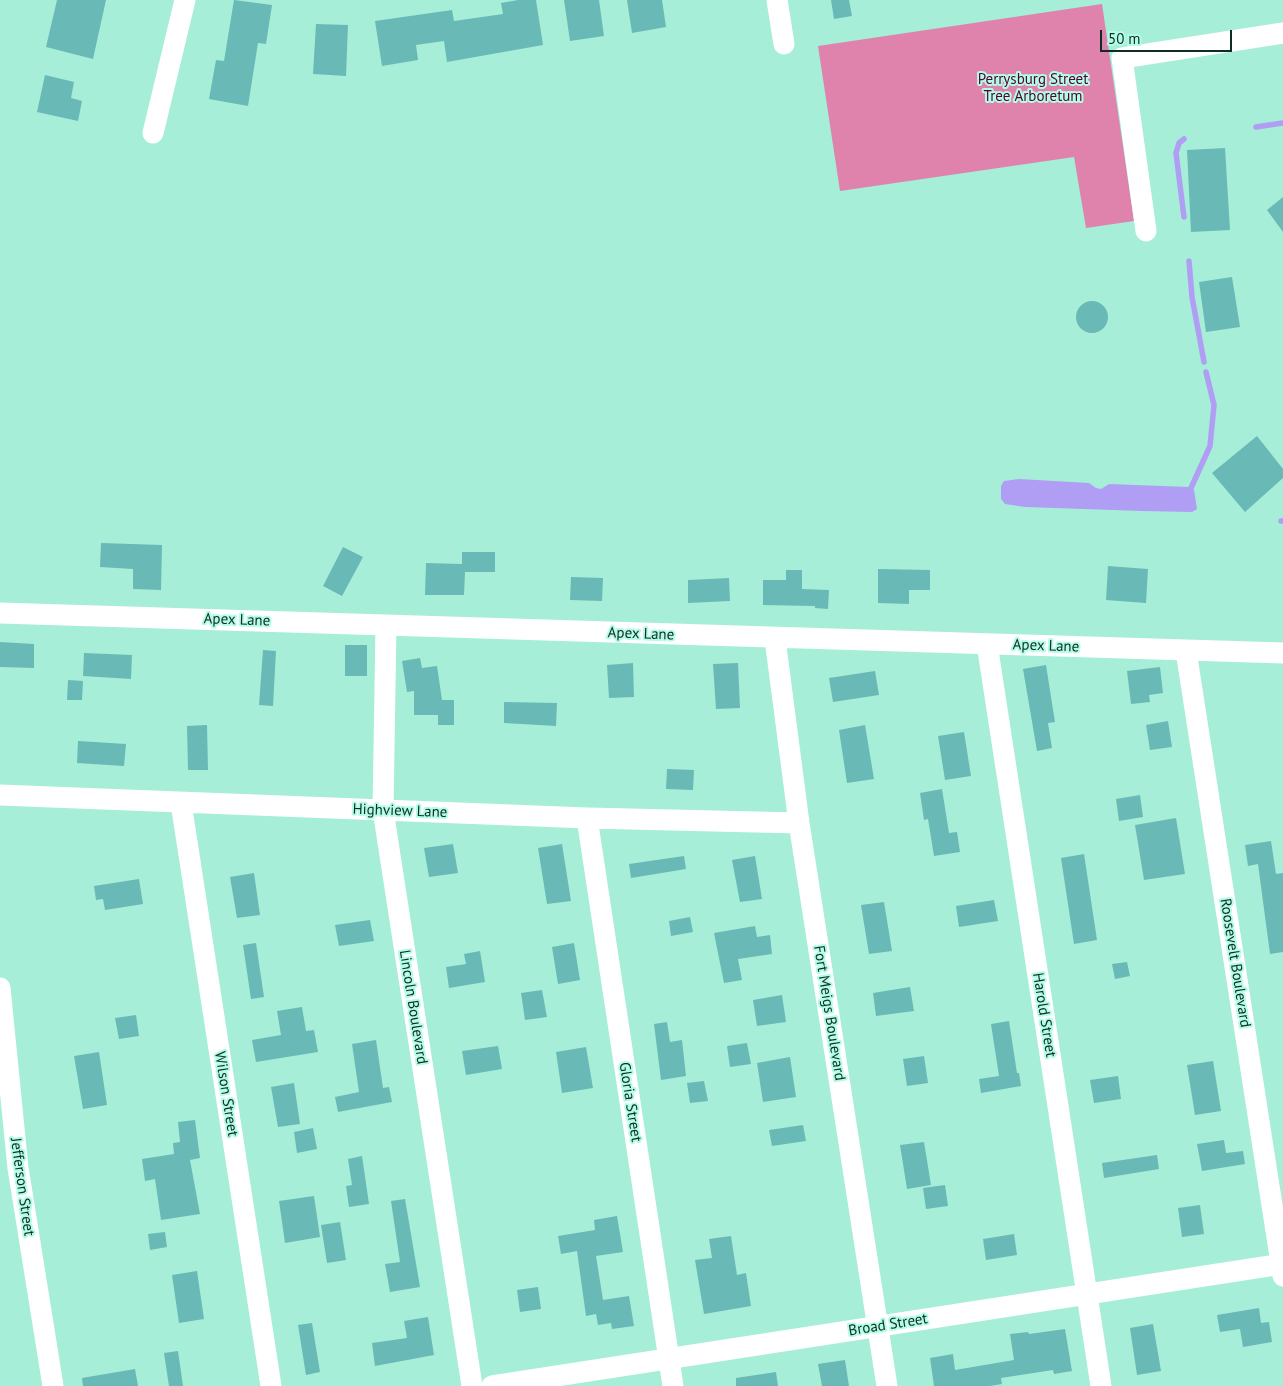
<!DOCTYPE html>
<html>
<head>
<meta charset="utf-8">
<style>
  body { margin:0 }
  #map { position:relative; width:1283px; height:1386px; overflow:hidden; background:#a6eed8; font-family:"PT Sans",sans-serif }
  canvas { display:block }
  .scale { position:absolute; left:1100px; top:30px; width:132px; height:22px; box-sizing:border-box; border:2px solid #0f2d25; border-top:0; padding-left:6px; font-size:15px; line-height:18px; white-space:nowrap; color:#0f2d25; -webkit-text-stroke:4px #b3fce5; paint-order:stroke }
</style>
</head>
<body>
<div id="map">
<canvas width="1283" height="1386"></canvas>
<div class="scale">50 m</div>
</div>
<script>
const ctx = document.querySelector('canvas').getContext('2d');
ctx.lineJoin = 'round';
function paint(path, color) { ctx.fillStyle = color; ctx.fill(path, 'evenodd'); }
const shape = rows => new Path2D(rows.map(r => 'M' + r).join(''));
function stroke(path, color, width, dash) { ctx.strokeStyle = color; ctx.lineWidth = width; ctx.lineCap = dash ? 'butt' : 'round'; ctx.setLineDash(dash || []); ctx.stroke(path); }
function label(font, color, halo, rows, align = 'center') {
  ctx.font = font + ' "PT Sans",sans-serif'; ctx.lineWidth = 4; ctx.setLineDash([]); ctx.textBaseline = 'middle'; ctx.strokeStyle = halo; ctx.fillStyle = color; for (const [text, x, y, turn = 0] of rows) {
    ctx.save(); ctx.translate(x, y); ctx.rotate((+turn || 0) * Math.PI / 180); ctx.textAlign = isNaN(turn) ? turn : align; if (halo) ctx.strokeText(text, 0, 0); ctx.fillText(text, 0, 0); ctx.restore();
  }
}
const forest = shape([
  [1102,4,1134,221,1086,228,1074,157,840,191,818,46]
]);
const water = shape([
  [1019,479,1089,483,1096,488,1101,489,1109,484,1189,487,1194,490,1197,509,1192,512,1142,511,1025,507,1005,504,1001,499,1001,486,1004,481]
]);
const stream = shape([
  [1256,127,1283,123],
  [1184,217,1176,153,1179,143,1184,139],
  [1189,261,1192,297,1204,362],
  [1191,488,1210,446,1214,405,1206,372],
  [1281,521,1283,521]
]);
const building = shape([
  [57,0,106,0,93,59,46,47],
  [234,0,272,5,266,44,258,43,248,106,209,99,216,60,224,61],
  [518,0,536,0,543,45,447,62,444,41,416,45,418,60,382,66,375,21,452,10,454,21,503,14,501,3],
  [564,0,599,0,604,36,570,41],
  [627,0,662,0,666,27,632,33],
  [831,0,849,0,852,16,834,19],
  [316,24,348,25,346,76,313,74],
  [45,75,74,82,71,98,82,101,78,121,37,112],
  [1225,148,1230,230,1191,232,1187,150],
  [1283,197,1283,232,1267,210],
  [1232,277,1240,327,1206,332,1199,282],
  '1076 317a16 16 0 1 1 32 0a16 16 0 1 1-32 0Z',
  [1257,436,1283,469,1283,478,1245,512,1212,473],
  [101,543,162,545,161,590,133,589,133,569,100,567],
  [343,547,363,557,342,596,323,586],
  [462,552,495,552,495,572,465,572,464,595,425,595,426,563,462,564],
  [1108,566,1148,569,1146,603,1106,600],
  [878,569,930,570,930,590,909,590,909,604,878,603],
  [786,570,802,570,802,589,829,590,828,609,815,608,815,606,763,605,763,580,786,580],
  [571,577,603,578,602,601,570,600],
  [729,578,730,601,688,603,688,580],
  [0,642,34,644,34,668,0,667],
  [345,645,367,645,367,676,345,676],
  [263,650,276,651,273,706,259,705],
  [84,653,132,655,131,679,83,676],
  [420,658,422,668,437,666,442,700,454,700,454,725,438,725,438,715,414,715,414,691,407,692,402,661],
  [633,663,634,697,609,698,607,665],
  [738,663,740,708,716,709,713,664],
  [1046,665,1055,722,1048,723,1052,748,1037,751,1023,669],
  [1160,667,1163,693,1149,695,1150,702,1131,704,1127,671],
  [875,671,879,695,833,702,829,678],
  [68,680,83,681,82,700,67,700],
  [504,702,557,703,556,726,504,723],
  [1168,721,1172,747,1150,750,1146,725],
  [207,725,208,770,188,770,187,726],
  [865,725,874,779,847,783,839,730],
  [964,732,971,776,945,780,938,736],
  [78,741,126,744,124,766,77,763],
  [667,769,694,770,693,790,666,789],
  [942,789,949,833,957,832,960,852,934,856,928,819,924,820,920,793],
  [1140,795,1143,817,1119,821,1116,799],
  [1176,818,1185,874,1144,880,1135,825],
  [1271,841,1276,874,1283,873,1283,952,1270,954,1258,864,1248,866,1245,845],
  [453,844,458,873,429,877,424,848],
  [562,844,571,901,547,904,538,848],
  [1084,854,1097,940,1074,944,1061,858],
  [684,856,686,869,631,878,629,864],
  [755,856,762,899,740,902,732,860],
  [254,873,260,915,237,918,230,877],
  [139,879,143,904,105,910,103,899,96,900,94,886],
  [994,900,998,921,959,927,956,906],
  [884,902,892,951,869,954,861,905],
  [690,917,693,932,671,936,669,921],
  [370,920,374,941,339,946,335,925],
  [755,926,757,937,770,935,772,954,738,959,742,980,724,983,714,933],
  [256,943,264,997,251,999,243,945],
  [574,943,580,980,558,984,552,947],
  [480,951,485,982,449,988,446,967,466,964,464,954],
  [1127,962,1130,976,1115,979,1112,964],
  [910,987,914,1011,876,1016,873,993],
  [542,990,547,1017,525,1020,521,993],
  [782,995,786,1022,757,1026,753,1000],
  [302,1007,306,1031,314,1030,318,1052,256,1062,252,1040,281,1035,277,1011],
  [136,1015,139,1036,119,1039,115,1018],
  [1009,1021,1017,1073,1019,1073,1021,1086,981,1093,979,1079,999,1076,991,1024],
  [667,1022,670,1042,682,1040,686,1076,661,1080,654,1024],
  [376,1040,383,1088,389,1087,392,1102,338,1112,335,1097,359,1092,352,1044],
  [747,1043,751,1064,730,1067,727,1046],
  [498,1046,502,1069,466,1075,462,1051],
  [586,1047,593,1088,562,1093,556,1052],
  [99,1052,107,1105,83,1109,74,1056],
  [924,1056,928,1083,907,1086,903,1059],
  [790,1057,796,1097,763,1102,757,1063],
  [1213,1061,1221,1111,1195,1115,1187,1065],
  [1118,1076,1121,1099,1094,1103,1090,1080],
  [704,1081,708,1101,690,1103,687,1083],
  [294,1083,300,1124,278,1127,271,1087],
  [195,1120,200,1158,190,1160,200,1214,161,1220,155,1179,145,1181,142,1159,174,1154,173,1143,180,1142,178,1122],
  [803,1125,806,1141,772,1146,769,1130],
  [313,1128,317,1149,297,1153,294,1132],
  [1224,1140,1226,1153,1243,1151,1245,1164,1202,1171,1197,1144],
  [924,1142,931,1185,907,1189,900,1145],
  [1157,1155,1159,1169,1104,1178,1102,1163],
  [362,1156,369,1204,349,1207,346,1186,352,1185,348,1159],
  [945,1185,948,1206,926,1209,923,1188],
  [314,1196,320,1237,285,1243,279,1201],
  [405,1199,420,1287,390,1292,385,1264,400,1262,391,1201],
  [1200,1205,1204,1234,1182,1237,1178,1208],
  [617,1216,623,1252,596,1256,603,1300,629,1296,634,1326,612,1329,611,1323,598,1325,596,1314,586,1316,577,1251,561,1254,558,1236,595,1230,594,1220],
  [340,1222,346,1260,327,1263,321,1225],
  [165,1232,167,1247,150,1250,148,1234],
  [1014,1234,1017,1255,986,1260,983,1239],
  [731,1236,737,1275,746,1273,751,1306,704,1314,695,1260,712,1258,709,1239],
  [197,1271,204,1319,179,1323,172,1275],
  [538,1287,541,1309,520,1312,517,1290],
  [1259,1308,1261,1323,1269,1322,1272,1342,1243,1347,1240,1329,1220,1332,1217,1315],
  [428,1317,434,1355,375,1366,372,1343,407,1338,404,1321],
  [312,1323,320,1372,306,1375,298,1325],
  [1153,1324,1161,1371,1137,1375,1130,1328],
  [1065,1329,1072,1371,1054,1374,1053,1370,1001,1378,1002,1384,990,1386,934,1386,930,1358,953,1354,955,1370,1014,1360,1010,1334,1028,1332,1029,1334],
  [178,1351,183,1386,169,1386,164,1353],
  [845,1360,849,1386,822,1386,818,1364],
  [135,1369,138,1386,83,1386,82,1378],
  [776,1372,778,1386,736,1386,736,1378]
]);
const minor = shape([
  [777,0,784,44],
  [153,133,185,0],
  [1146,231,1122,58,1283,33],
  [0,613,1283,653],
  [386,625,383,810,472,1386],
  [775,639,799,823,887,1386],
  [987,644,1101,1386],
  [1186,651,1283,1276],
  [0,795,587,818,799,823],
  [181,803,271,1386],
  [587,818,673,1386],
  [0,988,18,1168,53,1386],
  [492,1386,1283,1264]
]);
const parkNames = [
  ["Perrysburg Street",1033,80],
  ["Tree Arboretum",1033,97]
];
const streetNames = [
  ["Apex Lane",237,620,2],
  ["Apex Lane",641,634,2],
  ["Apex Lane",1046,646,2],
  ["Highview Lane",400,811,2],
  ["Roosevelt Boulevard",1235,963,81],
  ["Lincoln Boulevard",413,1007,81],
  ["Fort Meigs Boulevard",829,1013,81],
  ["Harold Street",1044,1015,81],
  ["Wilson Street",226,1094,81],
  ["Gloria Street",630,1102,81],
  ["Jefferson Street",22,1187,82],
  ["Broad Street",888,1325,-9]
];
paint(forest, '#df83ac');
paint(water, '#b09ef4');
stroke(stream, '#b09ef4', 5.5);
paint(building, '#69b9b6');
stroke(minor, '#fff', 21);
label('15px', '#540031', '#b3fce5', parkNames);
label('15px', '#0f2d25', '#b3fce5', streetNames);
</script>
</body>
</html>
